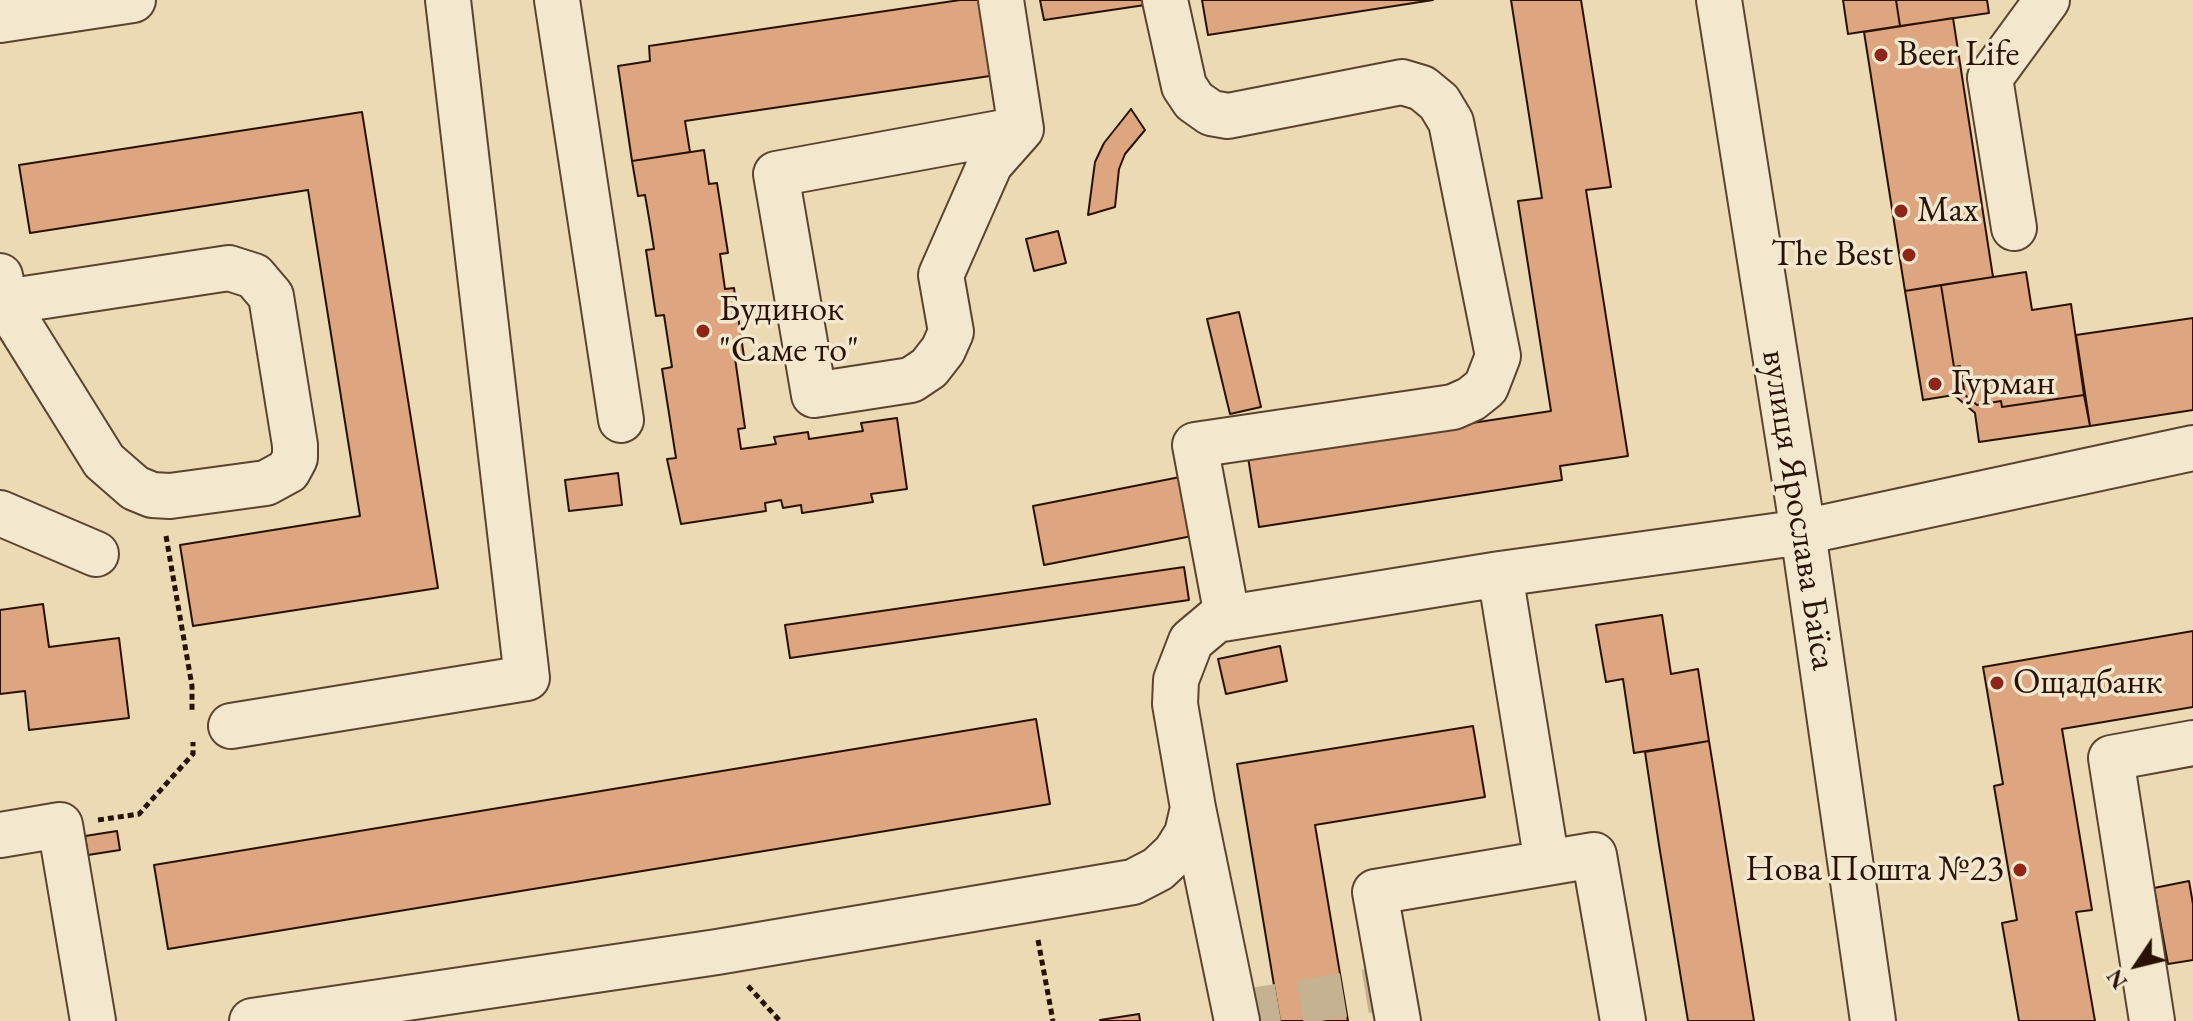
<!DOCTYPE html>
<html>
<head>
<meta charset="utf-8">
<style>
  body { margin:0 }
  #map { position:relative; width:2193px; height:1021px; overflow:hidden; background:#ecdab4; font-family:"EB Garamond",serif }
  canvas { display:block }
  .north { position:absolute; left:2097px; top:925px; width:80px; height:80px; -webkit-text-stroke:6px #f3e7ce; paint-order:stroke; rotate:235deg; font-size:22px; font-weight:700; line-height:32px; text-align:center; color:#291203 }
  .north::after { content:''; display:block; margin:auto; width:28px; height:36px; background:#291203; clip-path:polygon(50% 0,100% 100%,50% 72%,0 100%) }
</style>
</head>
<body>
<div id="map">
<canvas width="2193" height="1021"></canvas>
<div class="north">N</div>
</div>
<script>
const ctx = document.querySelector('canvas').getContext('2d');
ctx.lineJoin = 'round';
function paint(path, color) { ctx.fillStyle = color; ctx.fill(path, 'evenodd'); }
const shape = rows => new Path2D(rows.map(r => 'M' + r).join(''));
function stroke(path, color, width, dash) { ctx.strokeStyle = color; ctx.lineWidth = width; ctx.lineCap = dash ? 'butt' : 'round'; ctx.setLineDash(dash || []); ctx.stroke(path); }
function label(font, color, halo, rows, align = 'center') {
  ctx.font = font + ' "EB Garamond",serif'; ctx.lineWidth = 7; ctx.setLineDash([]); ctx.textBaseline = 'middle'; ctx.strokeStyle = halo; ctx.fillStyle = color; for (const [text, x, y, turn = 0] of rows) {
    ctx.save(); ctx.translate(x, y); ctx.rotate((+turn || 0) * Math.PI / 180); ctx.textAlign = isNaN(turn) ? turn : align; if (halo) ctx.strokeText(text, 0, 0); ctx.fillText(text, 0, 0); ctx.restore();
  }
}
const building = shape([
  [960,0,979,0,990,76,685,121,690,152,632,161,618,66,650,61,649,46,960,0],
  [1040,0,1144,0,1145,5,1044,20,1040,0],
  [1202,0,1433,0,1208,35,1202,0],
  [1511,0,1581,0,1611,187,1586,190,1628,456,1560,466,1562,480,1259,527,1248,457,1551,411,1518,201,1542,198,1511,0],
  [1843,0,1896,0,1900,26,1848,34,1843,0],
  [1896,0,1987,0,1989,13,1900,26,1896,0],
  [1953,18,1993,277,1905,291,1864,32,1953,18],
  [1131,109,1145,130,1125,154,1119,169,1115,207,1088,215,1095,162,1104,143,1131,109],
  [362,112,438,588,193,626,180,545,360,516,308,190,30,233,19,165,362,112],
  [704,150,709,184,717,183,728,253,720,254,725,289,734,288,744,357,735,358,745,428,738,429,741,449,776,444,774,437,808,432,809,439,863,431,861,423,897,418,907,489,871,494,873,502,802,513,801,505,783,508,781,500,765,503,766,511,681,524,667,459,676,458,662,369,672,367,664,315,656,316,646,250,654,249,650,224,645,195,638,196,632,161,704,150],
  [1058,231,1066,263,1034,271,1026,239,1058,231],
  [2026,272,2032,310,2071,304,2084,395,2002,407,2001,401,1977,405,1965,395,1960,366,1954,367,1941,285,2026,272],
  [1941,285,1954,367,1960,366,1965,395,1977,405,2001,401,2002,407,2084,395,2090,426,1979,442,1975,413,1954,395,1923,400,1905,291,1941,285],
  [1239,312,1261,407,1230,414,1207,319,1239,312],
  [2193,318,2193,410,2090,426,2076,335,2193,318],
  [618,473,622,505,569,511,565,480,618,473],
  [1180,477,1192,536,1044,565,1033,506,1180,477],
  [1184,567,1189,600,790,658,785,625,1184,567],
  [43,604,49,647,119,638,129,718,29,730,25,691,0,694,0,610,43,604],
  [1662,615,1671,674,1698,669,1709,741,1634,753,1623,679,1606,682,1596,625,1662,615],
  [2193,631,2193,707,2062,729,2092,910,2076,912,2095,1021,2019,1021,2002,923,2017,920,1994,786,2003,784,1983,667,2193,631],
  [1280,646,1287,681,1226,694,1218,659,1280,646],
  [1036,719,1050,804,168,949,154,865,1036,719],
  [1473,726,1485,797,1315,825,1348,1021,1280,1021,1237,764,1473,726],
  [1709,741,1754,1021,1688,1021,1659,845,1645,752,1709,741],
  [117,831,120,850,88,855,85,836,117,831],
  [2189,881,2193,904,2193,960,2168,964,2154,888,2189,881],
  [1139,1014,1140,1021,1101,1021,1100,1020,1139,1014]
]);
const minorTunnel = shape([
  [1235,1013,1392,987]
]);
const path = shape([
  [166,536,192,686,192,712],
  [98,820,139,814,193,754,193,742],
  [1038,940,1053,1021],
  [748,986,780,1021]
]);
const minor = shape([
  [557,0,621,420],
  [1001,0,1021,129],
  [1165,0,1184,86,1194,101,1211,113,1228,116,1402,82,1422,88,1439,102,1451,122,1498,356,1486,387,1471,399,1453,407,1195,445,1227,616],
  [1719,0,1803,532,1873,1021],
  [0,20,133,0],
  [1021,129,990,164,941,275,951,332,943,350,929,368,911,380,814,395,776,174,1021,129],
  [2014,228,1990,78,2047,0],
  [0,276,5,302,104,461,135,488,152,495,170,496,266,483,288,471,295,458,295,445,271,296,254,276,229,268,5,302],
  [0,513,96,554],
  [1500,574,1547,863],
  [231,726,527,678,448,0],
  [1193,808,1237,1021],
  [0,835,60,825,93,1021],
  [252,1021,717,952,1133,882,1158,869,1175,853,1187,834,1193,808,1175,704,1176,680,1191,641,1216,620,1500,574,1803,532,2193,448],
  [1398,1021,1375,892,1594,855,1623,1021],
  [2152,1021,2111,758,2193,743]
]);
const markers = [
  [1881,55,8,"#8f2418"],
  [1901,211,8,"#8f2418"],
  [1909,255,8,"#8f2418"],
  [703,331,8,"#8f2418"],
  [1935,384,8,"#8f2418"],
  [1997,683,8,"#8f2418"],
  [2020,870,8,"#8f2418"]
];
const poiNames = [
  ["Beer Life",1897,55],
  ["Max",1917,211],
  ["The Best",1893,255,"right"],
  ["Будинок",719,310],
  ["\"Саме то\"",719,351],
  ["Гурман",1951,384],
  ["Ощадбанк",2013,683],
  ["Нова Пошта №23",2004,870,"right"]
];
const streetNames = [
  ["вулиця Ярослава Баїса",1798,510,81]
];
paint(building, '#dda580');
stroke(building, '#291203', 2);
stroke(minorTunnel, '#c5b291', 44, [44, 22]);
stroke(minor, '#5a442f', 48);
stroke(path, '#291203', 5, [6, 4]);
stroke(minor, '#f3e7ce', 44);
for (const [x, y, r, color] of markers) { const dot = new Path2D(); dot.arc(x, y, r, 0, 2 * Math.PI); ctx.fillStyle = color; ctx.fill(dot); stroke(dot, '#f3e7ce', 3); }
label('36px', '#291203', '#f3e7ce', poiNames, 'left');
label('36px', '#291203', '#f3e7ce', streetNames);
</script>
</body>
</html>
